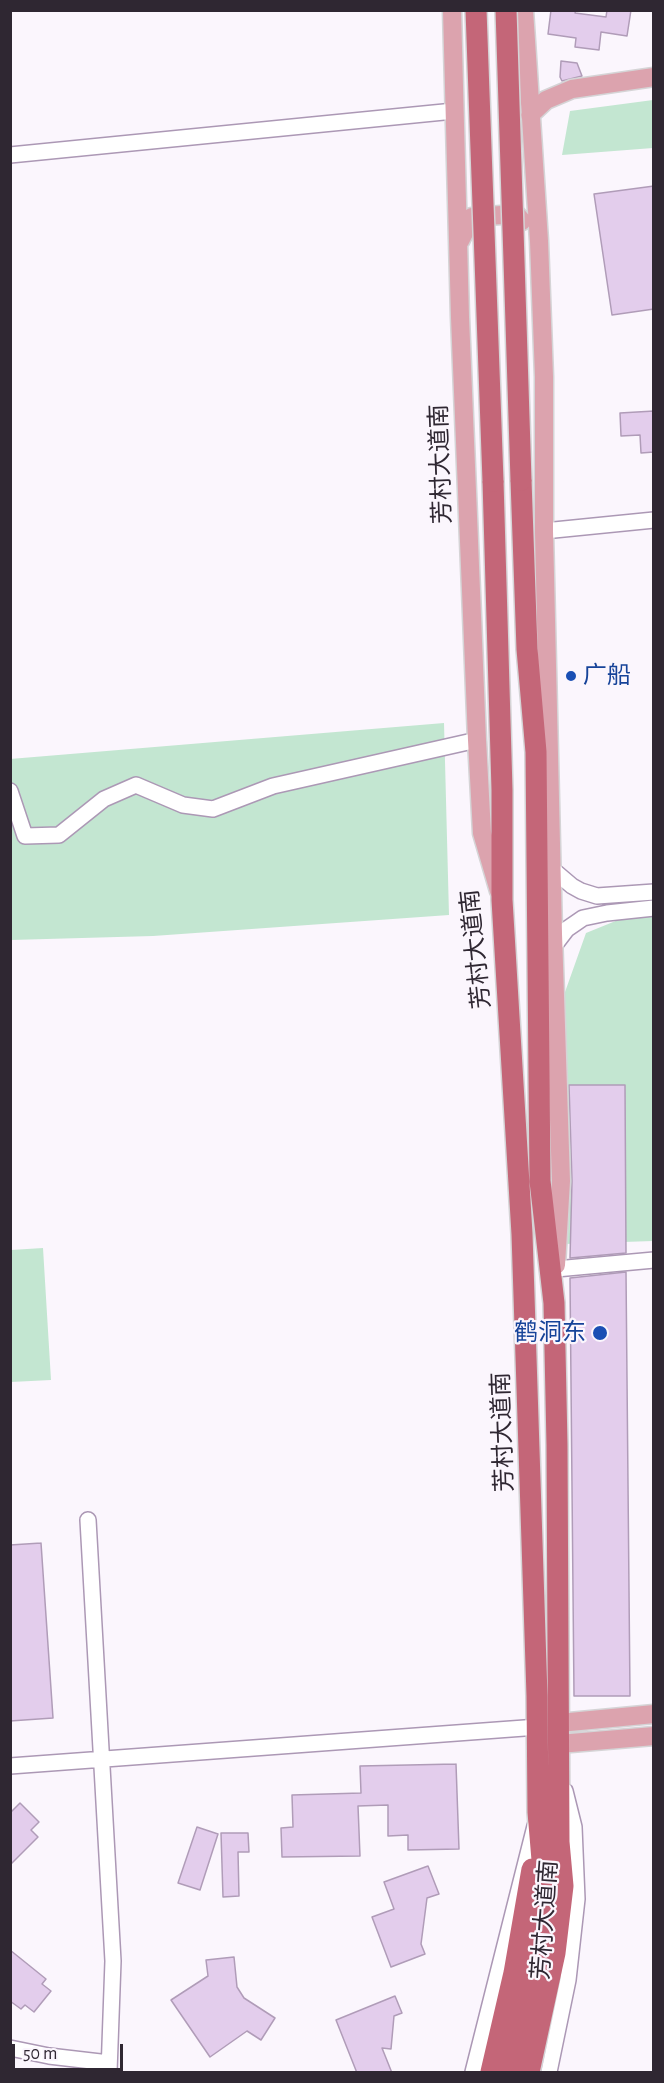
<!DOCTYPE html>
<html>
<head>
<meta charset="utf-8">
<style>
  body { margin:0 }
  #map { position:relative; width:664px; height:2083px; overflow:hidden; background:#fbf6fd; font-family:"Alegreya Sans",sans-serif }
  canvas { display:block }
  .frame { position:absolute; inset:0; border:12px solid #2f2732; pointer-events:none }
  .scale { position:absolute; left:12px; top:2044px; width:111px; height:27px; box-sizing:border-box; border:3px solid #2f2732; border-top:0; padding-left:8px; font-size:18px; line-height:21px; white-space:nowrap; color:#2f2732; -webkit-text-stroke:4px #fbf6fd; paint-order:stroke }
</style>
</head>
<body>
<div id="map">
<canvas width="664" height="2083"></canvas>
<div class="frame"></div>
<div class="scale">50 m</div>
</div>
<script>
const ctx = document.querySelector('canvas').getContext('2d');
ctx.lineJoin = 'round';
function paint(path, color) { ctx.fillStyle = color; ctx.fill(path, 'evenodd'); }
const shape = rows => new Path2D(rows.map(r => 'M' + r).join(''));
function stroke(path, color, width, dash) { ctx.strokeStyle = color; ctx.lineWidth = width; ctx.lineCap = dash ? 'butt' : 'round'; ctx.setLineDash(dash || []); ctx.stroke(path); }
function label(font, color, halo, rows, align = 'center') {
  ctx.font = font + ' "Alegreya Sans","Noto Sans SC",sans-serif'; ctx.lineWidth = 4.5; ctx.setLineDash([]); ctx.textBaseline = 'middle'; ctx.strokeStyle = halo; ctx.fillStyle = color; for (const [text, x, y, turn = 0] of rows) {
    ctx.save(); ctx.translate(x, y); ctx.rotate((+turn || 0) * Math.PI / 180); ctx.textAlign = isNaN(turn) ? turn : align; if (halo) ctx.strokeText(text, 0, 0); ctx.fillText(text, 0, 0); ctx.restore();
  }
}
const green = shape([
  [653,100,653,148,562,155,570,111],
  [444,723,449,915,153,936,11,940,10,759],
  [653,916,653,1241,564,1244,565,992,586,933,623,918],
  [43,1248,51,1380,11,1382,11,1250]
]);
const building = shape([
  [551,10,576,10,575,13,606,17,607,10,631,10,627,36,601,32,599,50,575,47,576,38,548,34,551,10],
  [561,61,577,63,582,76,562,81,560,77,561,61],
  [654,186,654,309,612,315,594,194,654,186],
  [654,411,654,452,641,453,640,435,621,436,620,413,654,411],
  [569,1085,625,1085,626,1253,570,1258,572,1181,569,1085],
  [626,1272,630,1696,574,1696,570,1278,626,1272],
  [41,1543,53,1718,10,1721,10,1545,41,1543],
  [456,1764,459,1849,408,1850,408,1835,388,1836,388,1805,358,1806,360,1856,282,1857,281,1828,293,1827,292,1795,361,1793,360,1766,456,1764],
  [20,1803,39,1822,31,1830,38,1837,10,1865,10,1813,20,1803],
  [197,1827,218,1834,200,1890,178,1883,197,1827],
  [221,1833,248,1833,249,1852,238,1852,239,1896,223,1897,221,1833],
  [428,1866,439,1894,427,1898,421,1944,425,1954,391,1967,372,1917,394,1909,384,1882,428,1866],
  [10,1950,46,1979,42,1984,51,1991,34,2012,25,2005,21,2009,10,2001,10,1950],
  [234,1957,237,1987,244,1998,275,2018,261,2040,247,2031,210,2057,171,2000,208,1976,206,1960,234,1957],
  [395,1996,402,2013,394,2016,391,2049,382,2048,392,2073,357,2073,336,2020,395,1996]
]);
const minor = shape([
  [10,155,454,111],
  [544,531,654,520],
  [10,791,25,836,59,835,104,799,136,785,183,805,213,809,273,786,477,740],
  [552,869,572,886,581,891,597,896,654,892],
  [554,946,567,929,583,918,607,913,654,908],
  [556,1269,654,1260],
  [88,1520,113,1961,109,2072],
  [10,1766,538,1727],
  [10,2048,49,2056,109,2063],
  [473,2072,535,1826],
  [549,2072,568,1980,577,1899,574,1827,565,1791]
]);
const major = shape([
  [452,10,460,317,477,740,482,833,499,891],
  [524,10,539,241,544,377,544,531,553,934,561,1181,556,1265],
  [530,115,546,100,572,89,654,77],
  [460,241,472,217,516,214,522,221],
  [559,1723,654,1714],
  [559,1744,654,1736]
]);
const highway = shape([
  [521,480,527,649,536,752,540,1181,554,1303,557,1445,559,1842,563,1886,555,1953,529,2072],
  [493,481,502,790,502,900,522,1234,537,1696,538,1812,543,1872,541,1914,534,1961,510,2072],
  [491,2072,514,1973,532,1869]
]);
const highwayBridge = shape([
  [476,10,493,481],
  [506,10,521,480]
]);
const markers = [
  [571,676,6,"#1a4fb4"],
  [600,1333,8,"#1a4fb4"]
];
const streetNames = [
  ["芳村大道南",441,464,-92],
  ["芳村大道南",476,949,-96],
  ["芳村大道南",503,1432,-92],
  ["芳村大道南",545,1920,-86]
];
const transitNames = [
  ["广船",583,676],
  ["鹤洞东",586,1333,"right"]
];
paint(green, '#c3e6d1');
paint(building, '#e3cdec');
stroke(building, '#b09cb8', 1.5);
stroke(minor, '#ac98b5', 18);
stroke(major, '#d5d4d6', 21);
stroke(highway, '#d5d4d6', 24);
stroke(minor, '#fff', 15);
stroke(major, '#dca3ae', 18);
stroke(highway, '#c46678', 21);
stroke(highwayBridge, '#d5d4d6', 24, []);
stroke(highwayBridge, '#c46678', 21);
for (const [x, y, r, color] of markers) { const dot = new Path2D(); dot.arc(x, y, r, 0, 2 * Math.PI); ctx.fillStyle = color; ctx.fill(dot); stroke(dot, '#fbf6fd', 2); }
label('24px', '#2f2732', '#fbf6fd', streetNames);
label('24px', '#164399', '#fbf6fd', transitNames, 'left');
</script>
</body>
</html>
